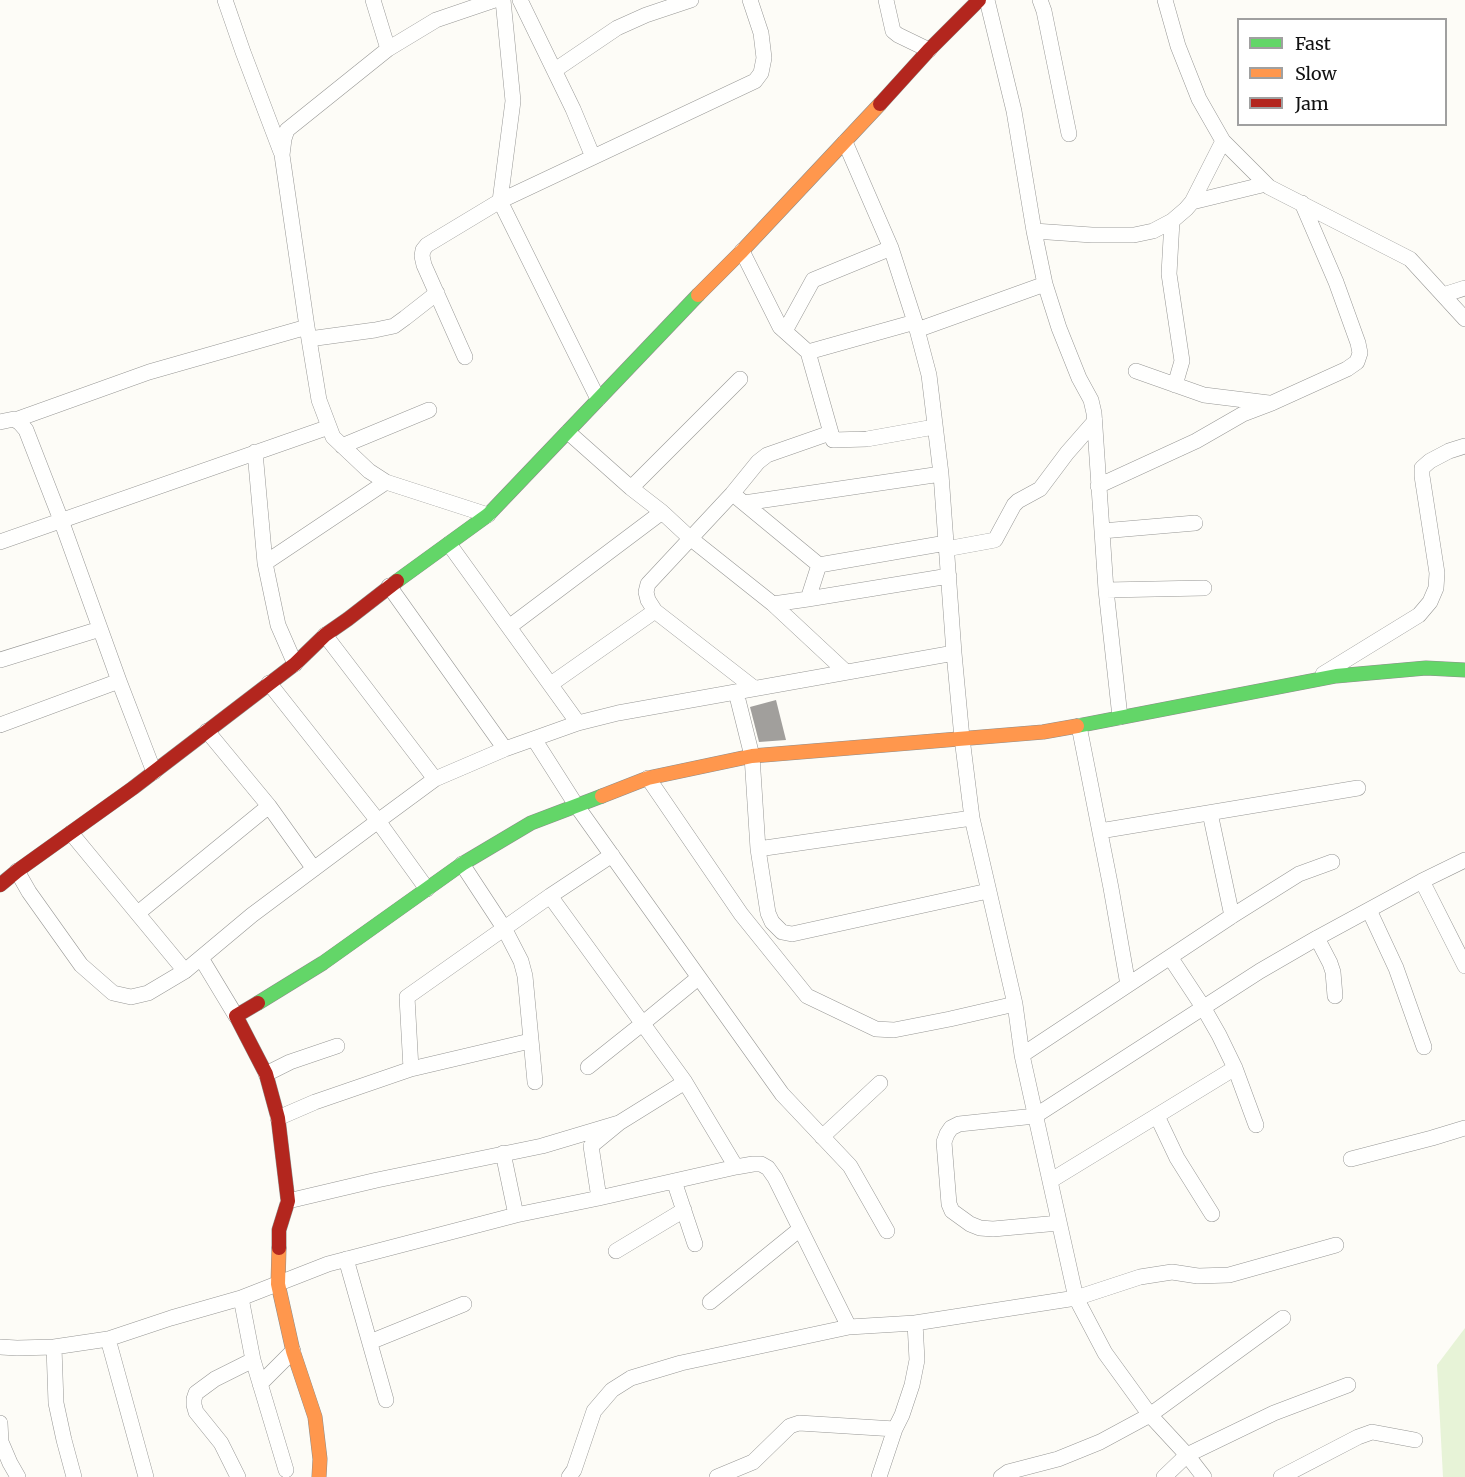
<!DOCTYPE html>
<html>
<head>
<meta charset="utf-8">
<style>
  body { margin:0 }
  #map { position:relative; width:1465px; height:1477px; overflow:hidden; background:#fdfcf7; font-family:Merriweather,serif }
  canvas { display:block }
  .legend { position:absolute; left:1237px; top:18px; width:210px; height:108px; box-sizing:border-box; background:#fff; border:2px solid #a0a0a0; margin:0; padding:8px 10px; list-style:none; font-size:18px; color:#111 }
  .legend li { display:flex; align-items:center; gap:12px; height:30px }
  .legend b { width:30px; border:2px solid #a0a0a0 }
</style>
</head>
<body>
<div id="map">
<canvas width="1465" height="1477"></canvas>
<ul class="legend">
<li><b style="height:8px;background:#63d668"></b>Fast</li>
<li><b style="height:8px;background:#ff974d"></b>Slow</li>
<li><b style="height:8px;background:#b3261e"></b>Jam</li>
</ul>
</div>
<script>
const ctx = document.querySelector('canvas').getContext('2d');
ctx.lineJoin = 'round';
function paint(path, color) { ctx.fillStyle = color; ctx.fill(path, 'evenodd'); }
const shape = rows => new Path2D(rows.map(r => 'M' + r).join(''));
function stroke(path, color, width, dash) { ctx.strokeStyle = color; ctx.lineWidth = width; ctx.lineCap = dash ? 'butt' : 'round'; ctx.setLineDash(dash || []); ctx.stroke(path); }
const green = shape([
  [1465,1328,1465,1477,1443,1477,1437,1365]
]);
const building = shape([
  [776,700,786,740,759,742,750,707]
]);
const street = shape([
  [225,0,243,52,281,152],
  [373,0,388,49],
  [503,0,513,101,500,201,598,399],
  [520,0,573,109,593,157],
  [886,0,893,31,898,35,929,50],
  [987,0,1014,111,1034,231,1045,284,1059,328,1079,378,1091,400,1094,413,1106,590,1120,717],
  [1040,0,1044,11,1069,134],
  [1165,0,1178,46,1199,99,1223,141,1269,187,1410,259,1465,319],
  [555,70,617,28,646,15,691,0],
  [845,142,891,248,915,322,929,375,941,474,954,653,962,738,972,818,1015,1004,1022,1055,1076,1298,1105,1353,1150,1415,1187,1455,1204,1477],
  [1192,202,1266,184],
  [1172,221,1169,274,1182,361,1175,385],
  [1034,231,1092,235,1134,235,1153,231,1172,221,1186,209,1192,202,1223,141],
  [742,251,780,327,808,352,833,440,867,439,934,427],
  [1443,295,1465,288],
  [917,330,1045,284],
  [785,331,813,280,891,248],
  [309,339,375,330,394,326,405,318,437,293],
  [808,352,915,322],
  [465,357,424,265,422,256,423,250,427,245,500,201,755,81,761,73,764,58,761,33,750,0],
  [1136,371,1204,395,1269,403],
  [15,420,149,372,307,327],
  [0,422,14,419,20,423,26,430,61,520,119,681,154,772],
  [568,432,631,488,662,512,690,538,773,604,846,672],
  [342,446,429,410],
  [255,452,265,563,386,482],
  [1098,486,1196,441,1243,414,1272,403,1347,369,1357,362,1360,353,1358,343,1336,282,1302,203],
  [631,488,740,379],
  [739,499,819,565,808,599],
  [744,503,941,474],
  [488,515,386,482,369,471,333,437,319,400,307,327,282,155,284,139,287,130,388,49,436,20,495,0],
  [1102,531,1195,523],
  [0,542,329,427],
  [449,544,578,723],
  [946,549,995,540,1014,505,1018,501,1040,489,1067,453,1095,421],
  [265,563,278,625,295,664],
  [819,565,946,543],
  [389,586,505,749],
  [1106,590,1204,588],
  [773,604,808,599,949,576],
  [509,627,662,512],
  [325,635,435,779],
  [0,660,100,629],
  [1323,674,1419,615,1430,602,1436,588,1437,573,1422,476,1422,468,1430,461,1449,451,1465,446],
  [551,684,655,611],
  [754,688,655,611,648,600,646,592,648,584,732,494,758,462,767,455,830,433],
  [736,692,752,756,758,849,768,913,772,922,782,932,792,934,988,891],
  [0,725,119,681],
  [1079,726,1111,888,1128,985],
  [207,731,269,806,314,869],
  [534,739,576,805,782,1094,850,1166,887,1231],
  [648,778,741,914,807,996,876,1029,894,1030,950,1019,1015,1004],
  [1210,813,1232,916],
  [1100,831,1358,788],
  [71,833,185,971],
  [758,849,972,818],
  [462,864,504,928,521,961,525,976,535,1082],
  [17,871,29,892,81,965,113,993,131,997,148,993,185,971,252,915,378,821,269,683],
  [1422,881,1465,966],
  [427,889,378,821,435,779,505,749,578,723,618,713,954,653],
  [550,896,612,855],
  [1369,910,1396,968,1424,1047],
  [138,913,269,806],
  [1317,938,1330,963,1333,972,1335,996],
  [1170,957,1203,1007,1219,1035,1235,1068,1256,1125],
  [201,958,236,1016],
  [530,1041,411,1069,407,997,550,896,685,1082,736,1167],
  [1022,1055,1232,916,1299,874,1332,862],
  [588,1067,642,1024,698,978],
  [266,1074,290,1062,337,1046],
  [1157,1116,1177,1158,1212,1214],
  [278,1118,315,1102,411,1069],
  [822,1137,880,1083],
  [503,1153,516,1215],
  [1351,1159,1432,1138,1465,1128],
  [674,1181,695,1244],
  [1050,1181,1235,1068],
  [599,1198,591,1146,619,1123,685,1082],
  [288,1201,377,1180,542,1146,619,1123],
  [1059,1223,993,1229,980,1228,970,1224,952,1211,949,1204,944,1142,947,1134,951,1128,959,1124,1035,1116,1260,971,1317,938,1422,881,1465,860],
  [616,1251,684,1210],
  [346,1259,386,1400],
  [241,1298,253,1360,286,1470],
  [710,1302,800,1229],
  [849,1327,915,1323],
  [108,1339,146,1477],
  [370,1342,464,1304],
  [0,1347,17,1348,54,1347,108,1339,171,1318,241,1298,328,1264,516,1215,599,1198,736,1167,753,1164,761,1164,768,1168,775,1178,849,1327,681,1363,631,1378,612,1390,594,1411,574,1470,569,1477],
  [54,1347,56,1403,64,1440,74,1477],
  [260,1384,293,1351],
  [0,1423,1,1442,10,1463,18,1477],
  [238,1477,221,1443,196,1412,194,1405,194,1399,196,1393,215,1379,253,1360],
  [717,1477,753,1462,790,1426,799,1423,895,1429],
  [879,1477,895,1429,902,1415,912,1385,917,1360,915,1323,1076,1298,1140,1277,1172,1272,1198,1276,1229,1275,1336,1245],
  [1001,1477,1008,1472,1058,1459,1100,1442,1150,1415,1283,1318],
  [1164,1477,1187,1455,1274,1413,1348,1385],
  [1281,1477,1358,1437,1372,1432,1415,1440]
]);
const fast = shape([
  [397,581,488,515,698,295],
  [1077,726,1336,676,1426,668,1465,670],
  [258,1003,323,963,462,864,531,823,602,796]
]);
const slow = shape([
  [698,295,742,251,880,104],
  [602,796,648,778,752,756,1043,732,1077,726],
  [279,1248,278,1284,293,1351,315,1417,320,1459,319,1477]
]);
const jam = shape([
  [880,104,929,50,979,0],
  [0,885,17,871,133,788,295,664,325,635,348,619,397,581],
  [258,1003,236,1016,266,1074,278,1118,288,1201,279,1230,279,1248]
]);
paint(green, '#e7f3d7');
paint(building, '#a19f9c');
stroke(street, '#979795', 16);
stroke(fast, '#8e8d8b', 15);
stroke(slow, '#8e8d8b', 15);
stroke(jam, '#8e8d8b', 15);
stroke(street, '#fffffe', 15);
stroke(fast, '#63d668', 14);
stroke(slow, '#ff974d', 14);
stroke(jam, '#b3261e', 14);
</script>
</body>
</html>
